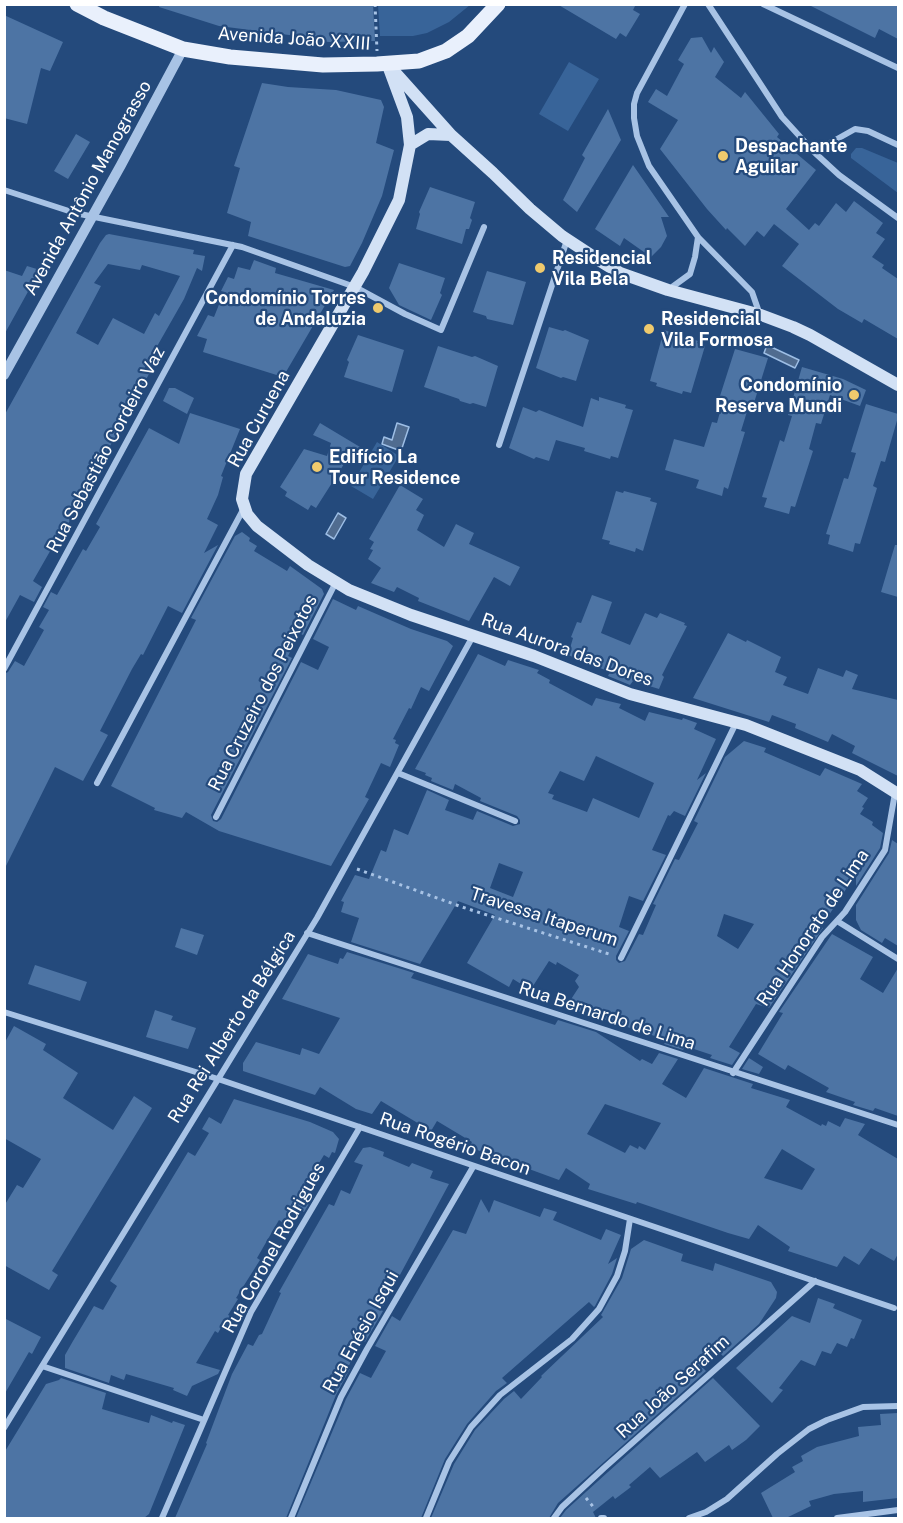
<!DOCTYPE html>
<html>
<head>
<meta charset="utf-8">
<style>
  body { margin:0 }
  #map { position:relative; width:903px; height:1523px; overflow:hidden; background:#244a7c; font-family:"Public Sans",sans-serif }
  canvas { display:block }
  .frame { position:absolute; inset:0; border:6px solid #fff; pointer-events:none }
</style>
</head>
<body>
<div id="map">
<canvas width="903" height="1523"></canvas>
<div class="frame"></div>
</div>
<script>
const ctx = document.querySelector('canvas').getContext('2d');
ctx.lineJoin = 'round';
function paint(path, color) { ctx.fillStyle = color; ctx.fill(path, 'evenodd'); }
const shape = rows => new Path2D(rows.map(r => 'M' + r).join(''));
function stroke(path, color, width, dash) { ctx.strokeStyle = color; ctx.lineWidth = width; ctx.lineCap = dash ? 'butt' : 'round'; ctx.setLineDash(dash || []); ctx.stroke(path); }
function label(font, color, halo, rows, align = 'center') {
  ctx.font = font + ' "Public Sans",sans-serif'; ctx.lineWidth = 4.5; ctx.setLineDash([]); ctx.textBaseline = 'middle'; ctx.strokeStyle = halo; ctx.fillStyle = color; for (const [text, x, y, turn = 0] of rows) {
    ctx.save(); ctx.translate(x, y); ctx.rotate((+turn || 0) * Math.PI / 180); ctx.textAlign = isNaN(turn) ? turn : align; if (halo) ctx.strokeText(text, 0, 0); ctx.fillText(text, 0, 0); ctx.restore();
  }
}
const green = shape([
  [408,5,427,6,470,5,449,22,427,33,413,36,380,36,378,5],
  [569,62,599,79,568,131,539,114],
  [856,148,862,148,898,163,898,193,851,158,851,154],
  [377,442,399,456,373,499,351,486]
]);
const water = shape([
  [767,345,799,360,795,368,764,353,767,345],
  [397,423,409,427,401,451,382,444,384,437,392,440,397,423],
  [338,513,346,518,334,539,326,534,338,513]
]);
const building = shape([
  [160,4,373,4,375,41,329,42,297,38,297,36,219,26,159,7],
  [557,4,636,4,633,10,640,14,626,37,620,33,616,39],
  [807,4,898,4,898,39,879,29,875,38],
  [4,15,63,42,50,71,41,68,27,124,4,118],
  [702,37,711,53,714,47,724,62,715,77,741,98,745,92,779,134,777,137,816,170,786,209,809,230,815,223,819,226,836,203,846,212,854,201,883,223,876,233,885,239,872,257,884,265,882,268,898,279,898,339,864,319,862,323,838,309,782,266,799,244,774,224,764,237,757,231,745,246,727,228,726,230,707,209,660,149,678,120,648,102,656,89,667,96,684,64,678,60,691,38],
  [262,83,288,87,336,90,381,100,384,107,376,143,394,150,382,196,362,243,350,266,345,267,248,236,251,222,227,213,240,168,234,166],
  [608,109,621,140,577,212,563,200,585,158,582,155],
  [76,134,90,142,68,179,54,171],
  [633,165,669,217,661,217,667,236,661,247,651,257,624,238,620,246,595,229],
  [430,187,475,202,470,218,472,220,469,229,466,229,462,244,416,229,420,214,419,212],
  [109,234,194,250,193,254,205,256,202,271,197,268,184,299,143,371,149,374,55,548,53,546,33,581,42,587,34,602,20,595,4,624,4,416,100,243,106,235],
  [108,264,140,270,142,265,180,276,159,316,155,313,144,334,113,318,98,345,76,333,101,286,94,283],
  [254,260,276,268,275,273,334,290,283,377,203,352,207,339,197,336,208,315,214,317,224,292,221,291,228,277,234,279,238,267,250,270],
  [399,263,445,278,440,293,442,295,431,320,399,305,389,288],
  [27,266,40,270,4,335,4,270,22,276],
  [487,271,526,282,513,325,487,319,486,316,473,312],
  [549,327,563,331,565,330,589,340,576,381,563,377,561,378,536,368],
  [664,330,698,341,697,343,705,346,691,393,683,391,682,394,656,386,657,383,650,381],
  [358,335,404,350,392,392,344,377,349,362,347,360],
  [438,346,472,357,475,356,498,366,486,407,473,403,470,404,460,401,459,399,424,387],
  [735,349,768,358,753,406,749,405,741,431,745,432,728,489,724,487,722,496,696,488,699,480,665,470,674,439,704,447,712,422,717,423,724,397,720,396],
  [802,367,843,379,866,390,860,406,830,395,821,424,816,423,809,449,813,451,795,507,791,506,789,514,764,507,767,498,762,497,780,440,784,442,792,416,788,415],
  [169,388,175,388,194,398,187,414,163,401],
  [599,397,626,405,625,408,633,410,618,458,611,456,610,459,584,451,585,448,556,440,549,461,536,457,534,459,509,448,523,407,536,412,539,410,583,427,591,398,599,401],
  [866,404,898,414,898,417,885,462,881,461,873,486,877,488,860,544,855,543,853,552,828,544,830,535,826,534,844,478,848,479,856,453,851,452],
  [190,413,240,429,221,476,223,477,218,495,207,519,218,525,204,553,218,545,182,613,168,606,143,655,141,654,132,669,100,731,108,735,83,781,55,767,4,870,4,674,8,672,15,661,24,666,44,630,39,627,49,610,43,607,51,592,57,595,83,549,86,551,100,527,96,524,149,428,179,444],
  [320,423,360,447,355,455,351,453,316,508,311,505,308,510,285,496,287,492,280,487,304,449,327,456,331,443,313,435],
  [400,485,423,499,416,510,424,515,417,530,444,547,456,524,474,533,469,544,520,567,510,586,494,577,469,621,418,601,419,598,397,587,394,592,371,583,381,568,368,559,373,550,370,549,374,542,369,539],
  [616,491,623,493,624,491,651,498,650,501,657,503,643,551,636,548,635,552,609,544,610,541,602,539],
  [242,532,250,538,249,541,257,546,254,551,287,571,290,566,322,589,324,594,303,635,299,633,288,656,292,658,211,815,213,821,217,822,221,819,301,662,318,670,329,647,313,639,333,599,356,610,358,606,411,629,447,641,453,646,429,691,421,687,411,709,409,708,393,739,396,740,395,743,399,745,390,767,381,763,365,797,369,799,331,866,219,831,186,812,182,818,154,810,155,808,111,786,196,620,191,618,235,536],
  [895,545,898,545,898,597,881,592],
  [592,595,612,602,601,633,630,645,645,613,657,618,660,613,685,623,684,625,687,626,662,675,664,677,659,689,633,681,630,685,608,676,610,672,568,655,573,638,571,637,577,622,581,623],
  [728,633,746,642,747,640,781,657,775,672,787,677,783,685,808,694,818,668,843,677,846,670,858,675,852,689,898,700,898,776,852,753,855,746,832,734,828,742,795,728,796,724,772,715,769,722,693,698],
  [478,654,505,666,508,660,539,670,537,673,550,680,549,683,592,706,596,698,621,704,619,708,645,721,649,712,682,720,683,718,697,723,694,729,716,739,697,780,706,773,685,816,674,811,670,816,668,815,652,850,666,855,643,901,629,896,619,927,629,931,616,956,616,960,619,963,625,961,639,934,643,935,656,905,653,904,675,859,679,860,698,823,694,821,725,757,744,741,766,748,764,752,820,776,825,768,862,784,857,791,868,798,862,807,864,808,860,814,873,822,872,825,883,833,880,848,856,886,856,874,821,927,823,928,769,1008,756,1004,729,1047,740,1053,732,1065,710,1058,712,1055,685,1046,683,1050,664,1044,667,1040,566,1007,579,987,575,981,579,975,557,962,556,965,549,961,533,986,523,980,521,984,513,979,509,987,467,963,495,915,458,901,420,964,351,942,359,918,341,912,344,902,341,901,355,875,369,879,381,850,386,852,394,829,408,835,427,790,449,800,445,810,473,820,477,811,513,826,520,824,520,820,517,816,480,801,481,798,455,784,453,790,431,781,432,778,425,775,426,773,415,769],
  [596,756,654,783,639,818,593,798,587,812,552,799,554,795,548,793,560,771,584,781],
  [499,863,523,872,513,897,490,888],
  [724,914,754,924,738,949,717,936],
  [892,840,898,844,898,946,885,938,882,943,861,930,856,920,856,905,889,853],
  [181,928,204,935,197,955,175,947],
  [832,934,873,957,860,979,883,993,898,968,898,1116,875,1108,873,1111,853,1105,855,1102,826,1092,829,1088,788,1065,785,1070,758,1054,783,1013,779,1012],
  [347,952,414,973,411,978,552,1024,555,1025,558,1020,596,1032,640,1061,642,1059,652,1064,659,1053,678,1059,662,1084,686,1098,704,1068,753,1084,751,1088,790,1100,786,1107,821,1126,822,1124,826,1126,828,1121,840,1127,845,1118,865,1124,858,1135,898,1159,898,1254,894,1261,871,1248,859,1265,844,1256,837,1267,788,1251,790,1247,758,1225,749,1239,728,1233,637,1202,636,1204,588,1189,590,1184,566,1168,559,1180,469,1147,472,1142,437,1121,431,1131,381,1101,372,1114,356,1109,320,1087,315,1095,243,1071,243,1063,256,1042,300,1055,302,1048,319,1054,340,1018,282,999,308,954,338,964,340,958,343,959],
  [605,1104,661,1123,645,1150,639,1146,638,1149,630,1145,625,1153,587,1134],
  [782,1149,815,1169,802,1190,764,1178],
  [35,965,87,982,80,1001,28,984],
  [155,1010,173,1016,171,1020,196,1028,188,1049,146,1037],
  [14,1026,46,1044,43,1050,78,1073,63,1098,113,1130,134,1096,152,1108,52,1271,58,1275,49,1290,4,1265,4,1206,17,1185,23,1188,41,1159,4,1138,4,1044],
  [749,1058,763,1067,759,1074,742,1069],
  [234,1099,310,1122,333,1132,339,1139,335,1153,332,1152,329,1158,324,1155,303,1189,308,1192,307,1195,313,1197,304,1212,293,1206,283,1223,279,1220,257,1258,260,1260,236,1298,238,1299,228,1315,236,1319,229,1330,222,1326,218,1333,215,1331,196,1363,220,1370,218,1374,192,1386,187,1396,173,1390,174,1388,126,1374,124,1380,111,1375,109,1383,65,1368,65,1355,73,1341,94,1306,103,1310,117,1286,110,1281,188,1152,195,1156,209,1133,202,1129,209,1117,221,1124],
  [370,1147,384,1152,383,1156,409,1167,412,1163,433,1171,430,1178,449,1184,381,1310,383,1311,365,1342,360,1340,348,1368,350,1369,336,1395,286,1518,175,1518,207,1444,206,1443,232,1374,248,1344,253,1346,259,1335,262,1334,281,1293,279,1292,329,1204,334,1206,341,1190,350,1194,363,1165,354,1162,363,1148],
  [481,1199,489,1213,494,1200,540,1217,544,1208,557,1212,553,1220,601,1240,606,1229,621,1235,608,1264,617,1258,612,1274,595,1306,594,1307,589,1302,502,1378,507,1383,496,1391,467,1424,445,1459,421,1518,296,1518,346,1399,360,1373,371,1378,386,1351,375,1346,392,1316,400,1321,453,1230,466,1234],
  [644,1240,683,1254,681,1261,713,1271,715,1263,771,1282,777,1292,776,1298,759,1324,723,1356,717,1350,701,1366,706,1371,558,1503,549,1518,431,1518,454,1464,475,1430,504,1399,514,1391,521,1399,542,1377,541,1376,603,1317,601,1315,622,1278,631,1249],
  [818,1298,835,1304,833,1308,862,1320,854,1339,851,1338,847,1347,837,1343,831,1354,822,1351,815,1366,801,1360,779,1388,783,1390,772,1403,736,1368,792,1316,810,1323],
  [4,1318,41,1337,32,1354,29,1352,4,1395],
  [61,1378,106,1393,102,1409,149,1423,151,1415,172,1423,173,1421,185,1425,149,1514,144,1518,4,1518,4,1453,46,1384,59,1380],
  [713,1378,760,1426,746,1440,732,1450,729,1445,705,1462,697,1452,660,1478,650,1467,629,1485,631,1487,615,1499,613,1496,593,1512,596,1518,560,1518,566,1510,608,1472],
  [898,1413,898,1498,863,1502,863,1491,834,1494,809,1501,811,1506,786,1518,773,1518,761,1493,795,1472,792,1467,803,1461,801,1456,817,1447,859,1436,858,1427,881,1425,880,1414]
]);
const path = shape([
  [375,4,377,51],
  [357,869,462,907,612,955],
  [586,1498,595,1509]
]);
const minor = shape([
  [685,4,637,93,634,104,634,118,637,136,649,166,698,237,752,292,760,315],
  [708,4,782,117,814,152,839,175,898,218],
  [763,4,898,68],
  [814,152,855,129,868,131,898,145],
  [4,190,75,213,242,247,355,287,405,314,441,330,484,227],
  [668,290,690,274,695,257,698,237],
  [499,445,567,240],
  [4,669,233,245],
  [398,773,515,821],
  [97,783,244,508],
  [216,817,336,582],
  [837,921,898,959],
  [307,933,898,1125],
  [621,958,736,723],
  [4,1012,218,1079,894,1308],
  [733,1073,822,937,845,912,885,850,895,793],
  [42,1366,204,1420],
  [4,1428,317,918,473,636],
  [162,1518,251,1312,360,1127],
  [291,1518,341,1397,367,1349,473,1167],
  [426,1518,449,1462,471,1427,500,1395,572,1339,599,1309,617,1276,625,1251,630,1219],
  [554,1518,562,1507,604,1468,815,1281],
  [601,1518,604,1518],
  [689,1518,706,1512,727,1499,777,1454,809,1429,827,1420,863,1407,898,1406],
  [837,1518,898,1510]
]);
const tertiary = shape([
  [4,375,121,165,183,49]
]);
const secondary = shape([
  [387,63,407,117,410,145,399,200,363,272,246,474,242,499,247,514,257,526,308,565,349,590,411,615,534,656,630,694,746,725,860,770,898,794],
  [392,69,451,135,493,173,530,209,562,236,597,259,620,273,668,290,761,315,793,327,810,335,898,385],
  [410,145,428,134,451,135]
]);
const primary = shape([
  [77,4,104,18,183,49,230,57,323,65,377,64,419,61,446,51,468,36,498,4]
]);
const markers = [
  [723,156,6,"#efca6d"],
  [540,268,6,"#efca6d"],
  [378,308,6,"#efca6d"],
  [649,329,6,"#efca6d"],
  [854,395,6,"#efca6d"],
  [317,467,6,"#efca6d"]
];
const streetNames = [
  ["Avenida João XXIII",294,39,4],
  ["Avenida Antônio Manograsso",88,188,-61],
  ["Rua Curuena",259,419,-61],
  ["Rua Sebastião Cordeiro Vaz",106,450,-62],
  ["Rua Aurora das Dores",567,650,20],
  ["Rua Cruzeiro dos Peixotos",263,693,-63],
  ["Travessa Itaperum",544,917,18],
  ["Rua Honorato de Lima",813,928,-56],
  ["Rua Bernardo de Lima",607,1016,18],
  ["Rua Rei Alberto da Bélgica",232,1027,-58],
  ["Rua Rogério Bacon",455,1144,19],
  ["Rua Coronel Rodrigues",274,1248,-61],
  ["Rua Enésio Isqui",361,1332,-61],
  ["Rua João Serafim",673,1387,-42]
];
const poiNames = [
  ["Despachante",735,146],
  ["Aguilar",735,167],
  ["Residencial",552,258],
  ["Vila Bela",552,279],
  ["Condomínio Torres",366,298,"right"],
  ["de Andaluzia",366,319,"right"],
  ["Residencial",661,319],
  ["Vila Formosa",661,340],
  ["Condomínio",842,385,"right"],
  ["Reserva Mundi",842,406,"right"],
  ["Edifício La",329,457],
  ["Tour Residence",329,478]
];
paint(green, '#386499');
paint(water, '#506c90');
stroke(water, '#9dbee5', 1.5);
paint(building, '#4d74a4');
stroke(path, '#a8c3e5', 3, [3, 4.5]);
stroke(minor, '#a8c3e5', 6);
stroke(tertiary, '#a8c3e5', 10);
stroke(secondary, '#d2e1f5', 12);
stroke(primary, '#e9f0fc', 15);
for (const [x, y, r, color] of markers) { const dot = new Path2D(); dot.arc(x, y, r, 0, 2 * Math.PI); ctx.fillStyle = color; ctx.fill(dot); stroke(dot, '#244a7c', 2); }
label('18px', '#fff', '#244a7c', streetNames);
label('bold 18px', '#fff', '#244a7c', poiNames, 'left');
</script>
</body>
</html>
